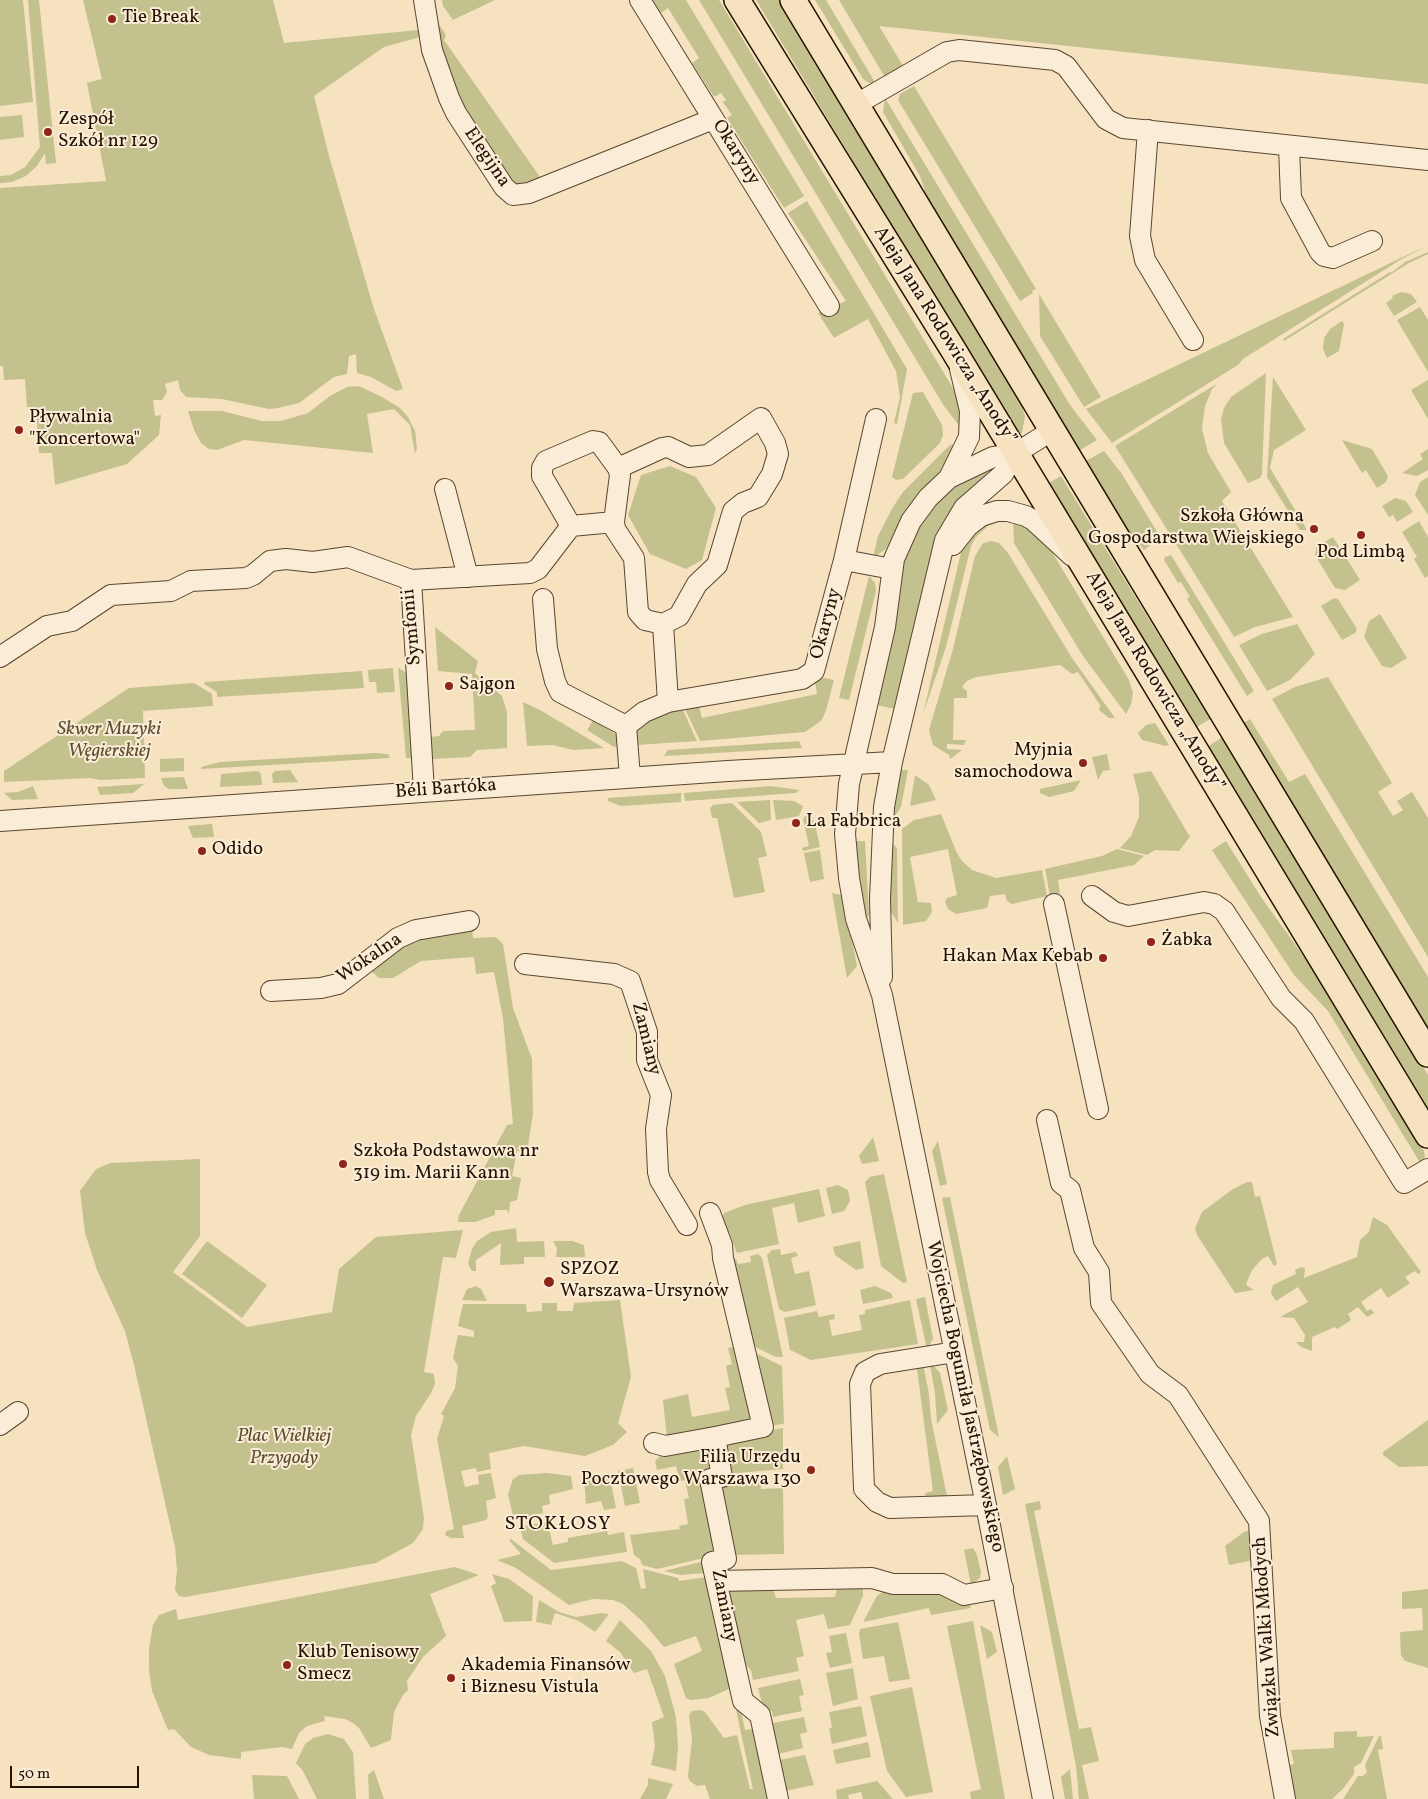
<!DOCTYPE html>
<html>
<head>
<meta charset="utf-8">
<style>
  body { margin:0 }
  #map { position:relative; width:1428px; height:1799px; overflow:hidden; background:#f7e2c0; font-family:Vollkorn,serif }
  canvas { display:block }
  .scale { position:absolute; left:10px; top:1766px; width:129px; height:22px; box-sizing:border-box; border:2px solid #241200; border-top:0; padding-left:6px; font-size:15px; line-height:18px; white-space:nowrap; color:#241200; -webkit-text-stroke:4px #faecd6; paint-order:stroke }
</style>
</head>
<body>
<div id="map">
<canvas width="1428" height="1799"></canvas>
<div class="scale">50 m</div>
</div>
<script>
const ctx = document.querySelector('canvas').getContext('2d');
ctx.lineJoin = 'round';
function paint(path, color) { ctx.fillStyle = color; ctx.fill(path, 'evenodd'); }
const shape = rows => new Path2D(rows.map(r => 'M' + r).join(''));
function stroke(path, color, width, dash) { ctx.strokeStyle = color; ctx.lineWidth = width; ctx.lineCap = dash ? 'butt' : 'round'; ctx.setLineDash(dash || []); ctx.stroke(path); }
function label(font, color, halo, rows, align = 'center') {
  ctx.font = font + ' Vollkorn,serif'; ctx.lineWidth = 4; ctx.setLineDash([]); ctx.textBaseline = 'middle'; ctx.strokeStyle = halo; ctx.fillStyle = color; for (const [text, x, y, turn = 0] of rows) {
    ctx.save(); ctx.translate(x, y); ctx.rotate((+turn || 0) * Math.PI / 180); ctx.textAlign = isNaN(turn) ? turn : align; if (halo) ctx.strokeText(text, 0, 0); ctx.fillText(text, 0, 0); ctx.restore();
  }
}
const green = shape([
  [0,0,23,0,33,102,0,106],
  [28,0,39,0,56,163,46,164,45,153,37,166,26,176,12,182,0,183,0,176,11,175,25,167,40,147],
  [83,0,273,0,284,43,418,30,420,37,384,47,314,96,329,156,374,309,403,389,396,391,371,377,357,373,356,354,349,356,347,374,334,377,299,403,278,408,269,409,222,399,186,397,180,390,178,380,165,384,167,392,162,400,153,400,155,416,161,415,159,435,127,464,55,485,52,453,39,453,36,407,27,407,25,379,4,380,3,366,0,366,0,188,106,181,87,83,102,79],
  [442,0,495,0,453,20,443,6],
  [653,0,686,0,804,196,784,208,727,118,732,115,723,102,726,100,721,93,714,97,692,63,699,58,668,8,661,13],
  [699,0,719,0,956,393,959,400,961,428,944,406],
  [756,0,779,0,1019,399,1025,416,1022,433,1018,434],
  [815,0,826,0,876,84,869,83,863,79],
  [839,0,1428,0,1428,84,879,26,905,69,886,79],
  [438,23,446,35,444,40,540,177,547,177,517,190,461,114,434,24],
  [914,86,1036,289,1032,291,1033,293,1020,301,898,100,900,94],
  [885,98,1070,405,1097,440,1077,452,930,206,920,176,883,112],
  [22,115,24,137,0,140,0,117],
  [807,201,907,369,897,424,894,423,900,397,896,371,868,319,834,338,818,313,846,301,788,213],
  [1428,245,1400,260,1243,359,1238,365,1112,443,1086,409],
  [1428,252,1428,254,1409,263,1284,341,1283,339,1390,272,1391,273,1405,262],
  [1401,292,1411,294,1417,302,1394,316,1386,303,1393,298,1392,296],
  [1039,294,1101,397,1084,407,1040,336],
  [1420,307,1428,320,1428,372,1397,320],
  [1342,321,1344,324,1339,351,1327,358,1323,349,1324,338,1330,329],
  [1266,373,1262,474,1260,478,1248,483,1224,443,1221,419,1224,408,1231,397],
  [1273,377,1306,430,1274,450,1270,468,1307,530,1300,530,1267,477],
  [1428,380,1428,419,1411,390],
  [1218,383,1212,389,1205,406,1202,429,1208,453,1231,492,1222,501,1293,617,1255,627,1234,637,1115,446],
  [359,386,382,397,400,408,408,417,415,431,417,448,415,454,410,425,394,409,367,414,373,453,244,440,217,450,209,449,201,443,194,430,188,411,222,411,262,421,281,421,308,413,330,396,347,387],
  [923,392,942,425,943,435,940,443,903,479,896,480,892,477,913,393],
  [1342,440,1372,449,1388,476,1386,482,1377,488,1366,470,1362,473],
  [957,444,945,467,919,493,905,511,886,549,873,558,878,536,893,507,903,492,950,445],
  [1428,449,1428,470,1417,476,1402,473,1423,459,1420,454],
  [1104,451,1122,474,1159,535,1153,543,1144,550,1113,511,1084,462],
  [670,466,696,477,716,508,702,560,686,569,650,554,628,515,641,475],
  [984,467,988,474,964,495,939,530,896,709,876,705,896,620,902,564,916,531,937,502,953,487],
  [1061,476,1169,652,1212,718,1195,728,1047,484],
  [1428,477,1428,515,1415,495,1420,482],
  [1395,498,1406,501,1413,512,1397,522,1393,515,1389,517,1382,506],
  [1013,518,1020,520,1049,547,1129,680,1133,693,1131,704,1126,714,1083,656,1014,543],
  [985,520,1002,520,988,526,976,537,971,546,946,647,923,714,963,544],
  [1419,521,1428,537,1428,576,1425,578,1414,559,1417,557,1402,532],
  [1333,537,1360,580,1345,590,1335,588,1315,555,1317,546],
  [991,541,999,543,1008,553,1072,658,1115,718,1109,718,1099,710,1100,705,1078,672,1072,674,1060,665,976,677,967,681,962,687,967,691,967,698,954,698,953,740,966,740,964,745,947,744,947,749,962,750,950,759,949,755,933,745,929,730,953,649,975,556,983,543],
  [1171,555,1254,691,1247,696,1187,599,1190,597,1181,582,1178,583,1164,560,1165,557],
  [869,576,875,583,876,591,849,700,839,698],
  [1334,598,1338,599,1357,629,1355,633,1342,640,1321,606],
  [1380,614,1407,658,1391,668,1382,666,1364,637,1369,621],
  [1297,624,1315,654,1290,680,1267,691,1239,645,1262,634],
  [435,627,478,661,475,673,502,696,507,712,507,748,477,750,470,757,432,759,430,737,439,736,443,731,475,730,472,674,438,671],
  [393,668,395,692,377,693,376,682,369,682,368,670],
  [398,668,407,673,415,758,406,758],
  [362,671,364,688,217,697,217,692,204,684,205,682],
  [820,677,834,680,826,710,822,720,805,732,700,741,683,705,699,706,702,718,817,694,815,682],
  [1328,677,1392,783,1378,792,1393,816,1403,810,1397,801,1412,792,1428,818,1428,957,1272,699,1295,687],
  [194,683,212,694,213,706,143,711,145,778,100,780,91,778,4,782,4,771,129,688],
  [523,702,540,710,604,748,574,750,552,745,527,746],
  [681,706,697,741,636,745,636,726],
  [1250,719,1289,782,1305,774,1428,977,1428,1029,1242,724],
  [593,720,614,733,619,737,620,746,614,747,587,730],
  [1155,723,1169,745,1166,746,1142,740,1138,733,1146,725],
  [1224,736,1428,1075,1428,1113,1207,747],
  [799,741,802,748,664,756,668,750],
  [376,753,388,754,390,758,201,769,201,767,220,762],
  [1107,754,1110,770,1103,771,1098,780,1092,757],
  [184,758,184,771,160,772,160,759],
  [290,770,298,782,273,783,272,774,275,771],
  [901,770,908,770,901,807,893,819],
  [258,771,261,774,262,785,220,787,221,774],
  [1151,771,1190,837,1179,851,1155,850,1147,855,1120,848,1131,836,1139,817,1139,797,1133,774],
  [915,775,929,785,936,800,910,806],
  [184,777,188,789,169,789,164,786,161,778],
  [1081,780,1074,791,1049,797,1040,793,1040,789],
  [144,784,133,793,100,795,97,787],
  [33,786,38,799,12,800,4,793,18,792],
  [771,786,799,790,796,793,685,801,684,793],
  [681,793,681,802,621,806,608,801,608,798],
  [770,800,771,820,759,823,737,802],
  [773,800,794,801,803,806,799,816,776,820],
  [732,803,761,832,767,856,758,858,765,892,734,898,717,818,712,818,710,808,713,805],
  [809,812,815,824,820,847,803,851,802,848,809,846,803,819],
  [941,814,956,851,961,860,972,870,996,878,1042,870,1047,896,1012,904,1007,901,1005,894,990,896,987,908,956,914,948,909,945,902,947,898,957,895,948,849,910,857,918,902,931,903,932,912,926,921,903,925,902,829,914,820],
  [212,824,214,837,193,838,188,826],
  [855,841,865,841,869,915,867,918,862,910],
  [890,841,897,848,898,923,891,912],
  [1226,841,1261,897,1317,975,1424,1151,1425,1159,1422,1166,1328,1011,1294,975,1212,850],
  [1117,849,1144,856,1134,865,1058,880,1060,894,1050,896,1045,869,1102,856],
  [820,850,824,879,810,882,804,853],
  [832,893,841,895,844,899,857,966,847,978],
  [472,927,473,938,496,937,503,944,513,1008,532,1059,533,1113,527,1152,517,1151,512,1176,521,1178,517,1200,510,1202,509,1214,507,1210,495,1210,495,1215,475,1222,458,1222,459,1215,507,1125,513,1124,503,1018,494,972,476,974,474,957,421,961,393,978,379,978,372,972,401,942],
  [873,1137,879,1161,862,1164,859,1156],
  [938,1141,947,1184,940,1186,932,1151],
  [200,1159,200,1236,173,1272,247,1327,332,1312,339,1269,376,1237,463,1230,456,1258,443,1257,424,1372,434,1374,435,1384,431,1393,416,1416,411,1435,424,1518,423,1529,413,1543,376,1563,185,1597,179,1596,175,1590,177,1570,175,1547,134,1365,125,1331,97,1270,85,1233,80,1191,96,1169,110,1163],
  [884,1174,907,1282,903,1283,881,1266,865,1182,870,1177],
  [1247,1182,1252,1182,1255,1197,1260,1196,1277,1264,1274,1266,1268,1256,1262,1259,1252,1270,1247,1282,1246,1285,1254,1290,1235,1293,1197,1235,1195,1228,1202,1212,1233,1189],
  [838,1185,848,1190,850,1201,844,1211,832,1214,826,1188],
  [819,1189,825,1216,798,1223,794,1203,772,1208,779,1244,737,1253,729,1232,725,1231,721,1220,724,1213,745,1205],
  [950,1197,999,1437,990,1430,942,1198],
  [1373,1217,1387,1225,1421,1272,1418,1274,1415,1271,1405,1277,1410,1283,1388,1298,1381,1288,1361,1302,1367,1311,1371,1309,1374,1313,1367,1317,1358,1307,1348,1314,1351,1320,1337,1329,1335,1327,1312,1337,1312,1351,1301,1347,1296,1342,1304,1342,1305,1335,1294,1318,1280,1317,1308,1302,1298,1287,1276,1301,1271,1293,1273,1285,1296,1274,1295,1270,1302,1267,1305,1269,1304,1278,1357,1257,1360,1240,1369,1232],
  [516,1228,517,1242,544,1241,545,1257,524,1257,524,1264,500,1265,501,1243,476,1260,476,1271,472,1271,468,1264,472,1249,477,1241,491,1232],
  [207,1241,267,1285,242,1318,182,1274],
  [553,1241,572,1241,584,1245,585,1257,556,1257,557,1248],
  [860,1241,864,1268,856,1270,835,1255,833,1247],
  [780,1249,781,1255,796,1252,798,1256,791,1258,795,1274,809,1271,816,1305,785,1312,779,1309,767,1255,772,1250],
  [758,1254,762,1258,783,1357,776,1357,747,1343,732,1260,736,1259,738,1264,751,1262,750,1256],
  [476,1286,481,1289,487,1301,462,1300,467,1289],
  [875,1286,891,1293,893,1298,863,1304,860,1290],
  [925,1297,933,1339,927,1349,916,1299],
  [620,1300,631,1377,618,1423,627,1432,613,1445,585,1456,524,1446,489,1453,491,1469,477,1472,476,1468,461,1471,465,1487,479,1484,478,1475,491,1473,496,1498,486,1501,488,1517,486,1520,462,1526,464,1538,451,1538,445,1535,446,1531,454,1529,437,1439,444,1416,441,1414,455,1388,458,1366,453,1358,458,1335,474,1337,474,1331,458,1326,463,1304,526,1304,527,1312,542,1311,542,1303,557,1303,557,1311,573,1311,574,1303],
  [910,1300,918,1344,811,1360,790,1350,784,1318,817,1311,819,1317,834,1314,835,1319,829,1320,832,1336,862,1330,859,1315,865,1314,865,1310],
  [740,1346,757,1422,667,1439,663,1400,688,1394,692,1417,730,1410,725,1388,730,1387,726,1366,732,1364,728,1348],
  [751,1351,782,1366,784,1424,767,1426],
  [923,1364,929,1394,931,1419,948,1501,926,1500,925,1493,933,1491,917,1369,905,1370,904,1367],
  [930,1365,933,1365,940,1373,948,1410,937,1424,935,1393],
  [1428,1420,1428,1466,1399,1467,1383,1455,1383,1452],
  [783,1428,783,1469,726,1474,720,1439],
  [712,1440,719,1473,700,1477,710,1523,721,1554,657,1569,642,1565,640,1559,634,1555,630,1535,680,1529,679,1526,688,1524,684,1499,689,1498,685,1480,680,1481,676,1466,657,1470,655,1461,668,1449],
  [1007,1456,1015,1489,1003,1495,998,1467],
  [633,1468,640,1503,625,1506,618,1471],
  [546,1473,571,1476,573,1489,549,1495,550,1504,542,1506,543,1513,514,1520,508,1494,513,1479,519,1475],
  [609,1473,616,1508,604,1510,601,1501,586,1504,584,1478],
  [760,1476,761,1489,783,1488,784,1554,730,1555,716,1482],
  [1040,1501,1041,1509,1034,1511,1079,1729,1091,1727,1099,1761,1082,1765,1089,1799,1079,1799,1076,1766,1025,1504],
  [545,1522,548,1525,553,1545,568,1542,568,1538,607,1531,608,1535,624,1532,627,1552,554,1563,523,1539,520,1527],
  [1252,1529,1254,1560,1229,1565,1225,1546,1244,1532],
  [511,1539,551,1570,622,1561,636,1568,641,1589,646,1588,643,1569,678,1578,679,1581,707,1577,731,1688,709,1698,691,1700,686,1698,674,1664,702,1651,696,1636,664,1647,643,1622,623,1604,613,1600,593,1599,569,1605,516,1568,497,1560,521,1554,509,1540],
  [973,1548,977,1555,981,1572,980,1578,971,1585,964,1550],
  [704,1561,706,1573,680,1575,664,1571],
  [455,1567,479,1575,430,1594,446,1636,423,1657,407,1681,408,1690,403,1695,394,1712,391,1740,371,1748,359,1728,353,1723,345,1719,324,1716,325,1721,307,1726,299,1733,292,1749,282,1747,241,1752,241,1759,209,1755,191,1747,174,1729,168,1730,152,1691,149,1670,149,1648,153,1625,159,1615,176,1609,178,1620],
  [492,1574,509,1579,533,1596,532,1621,504,1622,491,1586,496,1583],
  [838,1584,863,1587,863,1596,850,1625,828,1629,824,1614,796,1620,804,1656,796,1658,799,1671,753,1680,751,1670,741,1660,724,1587,772,1585,776,1598,835,1597],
  [927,1588,969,1601,971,1608,931,1615,929,1608,863,1622,877,1596,885,1590],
  [1428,1589,1428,1668,1405,1661,1401,1655,1400,1632,1423,1630,1422,1608,1402,1609,1402,1592],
  [539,1600,559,1612,576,1617,602,1613,609,1614,595,1632,579,1621,555,1613,551,1625,536,1622],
  [620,1620,651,1651,665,1676,676,1717,678,1746,676,1771,651,1765,655,1746,652,1722,664,1717,647,1669,634,1673,620,1652,606,1641],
  [973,1621,1005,1799,971,1799,970,1792,981,1789,947,1626],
  [898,1622,910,1679,889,1682,884,1656,863,1659,859,1634,860,1629],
  [980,1625,992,1632,997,1652,987,1659],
  [846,1633,852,1663,830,1668,826,1653,832,1652,829,1636],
  [853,1668,858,1699,833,1706,826,1673],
  [800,1679,804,1695,799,1696,802,1711,773,1717,772,1711,764,1712,758,1688],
  [912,1687,933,1792,906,1797,887,1771,870,1696],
  [733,1696,738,1696,745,1730,759,1728,775,1799,710,1799,705,1785,697,1786,690,1781,688,1777,692,1739,689,1715,692,1711,699,1710,704,1711,724,1738,737,1735,750,1789,753,1789],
  [861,1706,867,1736,832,1744,829,1729,832,1727,829,1712],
  [804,1717,807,1732,800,1734,803,1748,774,1755,768,1724],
  [1357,1731,1357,1737,1374,1736,1361,1763,1354,1767,1354,1774,1342,1790,1332,1799,1295,1799,1288,1765,1294,1764,1291,1750,1334,1748,1334,1732],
  [328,1734,344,1739,353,1752,356,1799,317,1799,303,1771,296,1763,305,1744,313,1738],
  [1379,1736,1381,1736,1383,1749,1378,1750,1387,1799,1343,1799,1358,1776,1363,1776,1367,1772,1365,1765],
  [868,1742,871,1757,836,1764,833,1750],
  [805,1755,814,1785,785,1791,774,1761],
  [1070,1769,1073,1799,1065,1799,1061,1777],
  [374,1770,384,1799,369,1799,368,1775],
  [252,1775,287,1776,299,1799,254,1799],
  [648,1778,673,1784,666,1799,640,1799,648,1785],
  [877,1781,893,1799,863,1799,861,1792,848,1795,849,1799,837,1799,836,1790]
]);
const minor = shape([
  [424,0,432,50,449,98,456,113,504,187,513,195,529,193,713,119],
  [640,0,829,306],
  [855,105,947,52,959,50,1055,60,1066,66,1106,119,1123,128,1428,160],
  [1148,130,1140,236,1145,260,1193,340],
  [1289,147,1291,198,1320,252,1324,256,1333,258,1372,241],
  [960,369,970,411,969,437,949,478,928,498,911,521,894,559,885,627,849,784,845,834,849,878,856,919,882,995,986,1505,1043,1799],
  [618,468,662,448,668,447,689,457,708,455,761,418,775,443,778,454,772,474,758,497,743,503,733,511,717,565,697,584,679,616,663,624],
  [949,478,993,457,1016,453,1053,430],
  [445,489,468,577],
  [571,526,614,522],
  [953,545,968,526,981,516,997,511,1008,511,1026,516,1033,520,1072,556],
  [844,560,892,569],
  [411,580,424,791],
  [543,599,547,649,555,681,560,692,626,726],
  [0,657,47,626,72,621,111,595,171,591,191,581,246,578,253,575,270,561,286,559,313,562,348,557,411,580,530,573,538,569,571,526,542,476,542,468,546,461,593,441,599,442,618,468,620,475,614,522,615,529,634,558,638,612,645,620,663,624,668,702],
  [630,777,626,726,644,712,668,702,802,679,814,671,844,560,876,419],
  [0,821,728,771,892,762],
  [1092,896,1114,912,1128,916,1204,902,1214,904,1224,911,1281,998,1304,1021,1404,1183,1428,1169],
  [1054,904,1098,1109],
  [525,964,614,974,630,981,647,1032,647,1060,661,1095,656,1129,658,1172,660,1180,687,1225],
  [882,977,880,899,884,807,892,762,945,540,964,508,1003,474,1016,453],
  [271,991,321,988,338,984,398,938,416,930,469,921],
  [1047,1120,1061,1183,1070,1190,1084,1248,1099,1272,1101,1303,1150,1374,1178,1395,1259,1521,1270,1716,1285,1799],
  [710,1213,722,1245,723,1258,763,1427,715,1437,722,1477,710,1479,726,1559,712,1562,743,1701,760,1715,778,1799],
  [955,1352,880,1364,865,1372,860,1384,864,1489,877,1502,890,1508,986,1505],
  [0,1425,18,1412],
  [654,1443,665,1446,715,1437],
  [716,1581,872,1578,893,1584,942,1584,964,1595,1003,1588]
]);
const major = shape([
  [737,0,954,351,1428,1135],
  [793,0,1428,1054]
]);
const markers = [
  [112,19,5,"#8f2418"],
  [48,132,5,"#8f2418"],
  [19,430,5,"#8f2418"],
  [1314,529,5,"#8f2418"],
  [1361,535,5,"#8f2418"],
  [449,686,5,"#8f2418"],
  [1083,763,5,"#8f2418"],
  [796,823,5,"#8f2418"],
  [202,851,5,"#8f2418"],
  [1151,942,5,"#8f2418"],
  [1103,958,5,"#8f2418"],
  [343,1164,5,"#8f2418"],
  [549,1282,6,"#8f2418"],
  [811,1470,5,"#8f2418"],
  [287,1665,5,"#8f2418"],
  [451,1678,5,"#8f2418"]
];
const poiNames = [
  ["Tie Break",122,19],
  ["Zespół",58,121],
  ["Szkół nr 129",58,143],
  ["Pływalnia",29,419],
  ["\"Koncertowa\"",29,441],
  ["Szkoła Główna",1304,518,"right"],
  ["Gospodarstwa Wiejskiego",1304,540,"right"],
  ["Pod Limbą",1361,554,"center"],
  ["Sajgon",459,686],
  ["Myjnia",1073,752,"right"],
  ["samochodowa",1073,774,"right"],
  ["La Fabbrica",806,823],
  ["Odido",212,851],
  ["Żabka",1161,942],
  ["Hakan Max Kebab",1093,958,"right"],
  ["Szkoła Podstawowa nr",353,1153],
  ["319 im. Marii Kann",353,1175],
  ["SPZOZ",560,1271],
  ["Warszawa-Ursynów",560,1293],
  ["Filia Urzędu",801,1459,"right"],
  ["Pocztowego Warszawa 130",801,1481,"right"],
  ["Klub Tenisowy",297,1654],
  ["Smecz",297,1676],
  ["Akademia Finansów",461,1667],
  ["i Biznesu Vistula",461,1689]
];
const streetNames = [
  ["Okaryny",735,153,58],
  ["Elegijna",486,158,56],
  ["Aleja Jana Rodowicza „Anody”",944,336,58],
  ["Okaryny",827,624,-75],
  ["Symfonii",413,627,-95],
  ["Aleja Jana Rodowicza „Anody”",1154,682,59],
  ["Béli Bartóka",446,790,-4],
  ["Wokalna",370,959,-34],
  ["Zamiany",645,1039,76],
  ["Wojciecha Bogumiła Jastrzębowskiego",964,1397,78],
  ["Zamiany",723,1606,79],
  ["Związku Walki Młodych",1268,1637,-94]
];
const parkNames = [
  ["Skwer Muzyki",109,731],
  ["Węgierskiej",109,753],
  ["Plac Wielkiej",284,1438],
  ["Przygody",284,1460]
];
const neighbourhoodNames = [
  ["STOKŁOSY",558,1525]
];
paint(green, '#c3c18e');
stroke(minor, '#594630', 22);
stroke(major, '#241200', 28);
stroke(minor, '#faecd6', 20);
stroke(major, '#f7e2c0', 25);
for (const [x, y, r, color] of markers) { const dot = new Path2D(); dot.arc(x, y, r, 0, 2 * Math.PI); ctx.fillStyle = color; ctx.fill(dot); stroke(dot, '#faecd6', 2); }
label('19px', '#241200', '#faecd6', poiNames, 'left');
label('19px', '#241200', '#faecd6', streetNames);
label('italic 19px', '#5c4f32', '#faecd6', parkNames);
ctx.letterSpacing = '1px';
label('20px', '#241200', '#faecd6', neighbourhoodNames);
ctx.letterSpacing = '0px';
</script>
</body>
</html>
